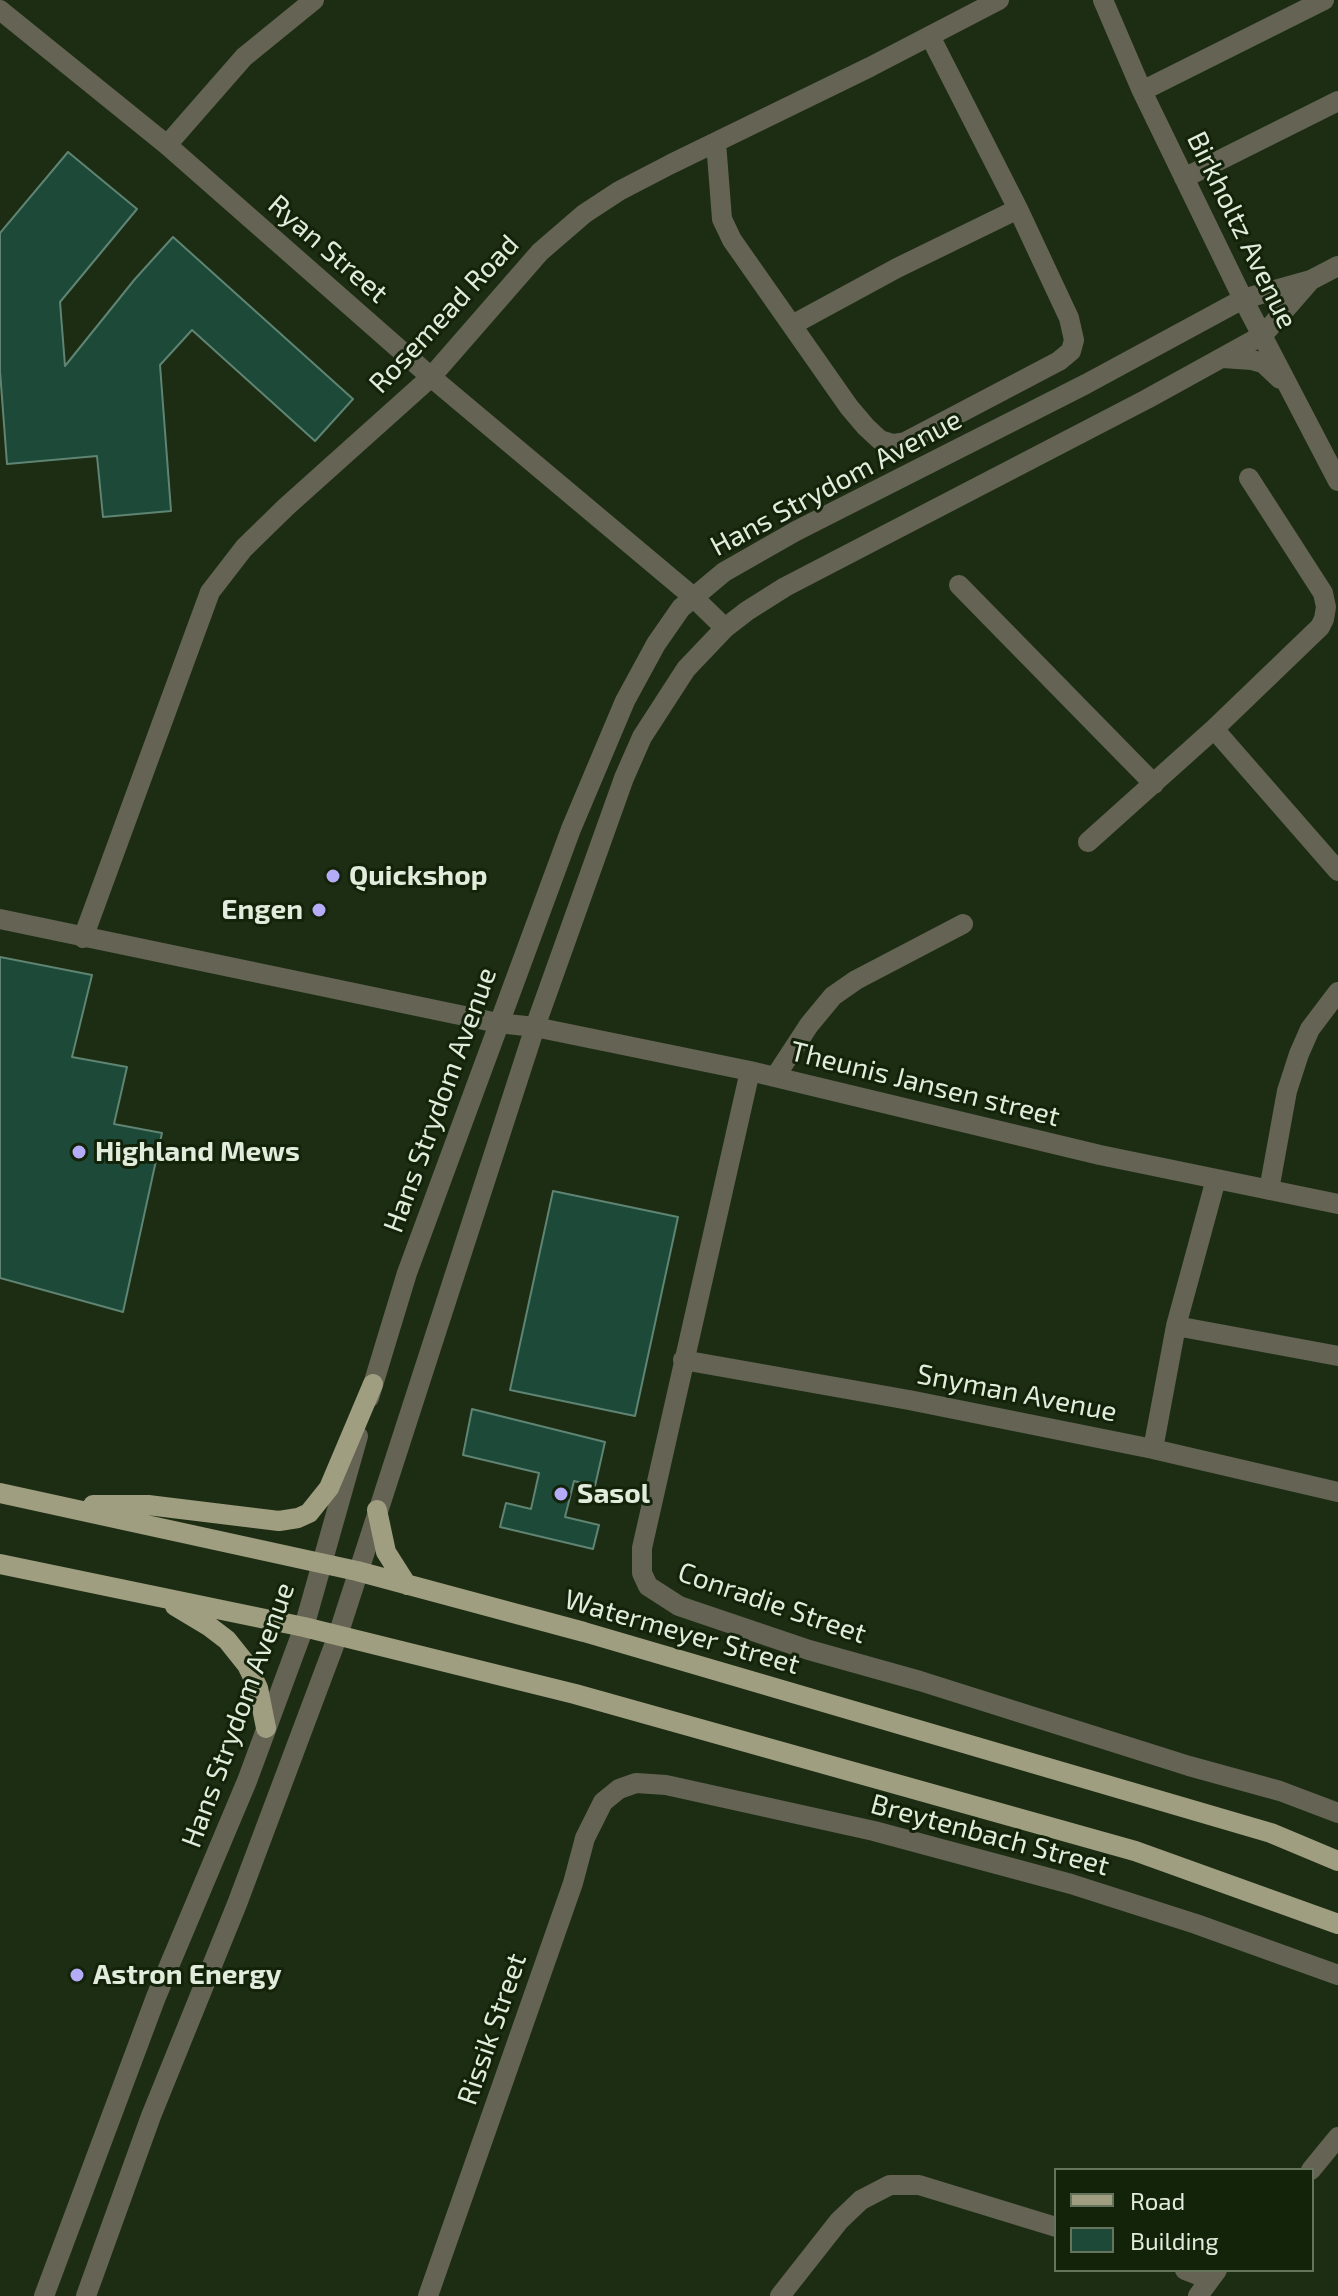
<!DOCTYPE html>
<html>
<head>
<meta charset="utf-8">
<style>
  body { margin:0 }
  #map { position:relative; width:1338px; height:2296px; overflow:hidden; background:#1d2d13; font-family:"Exo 2",sans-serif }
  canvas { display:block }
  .legend { position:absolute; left:1054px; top:2168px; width:260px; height:104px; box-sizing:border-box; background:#132309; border:2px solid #66735d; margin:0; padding:10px 14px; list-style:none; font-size:24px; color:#e2ecdc }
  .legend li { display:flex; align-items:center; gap:16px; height:40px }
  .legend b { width:40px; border:2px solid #66735d }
</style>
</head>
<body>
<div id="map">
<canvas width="1338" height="2296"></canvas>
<ul class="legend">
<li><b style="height:10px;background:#a09e80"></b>Road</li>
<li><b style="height:22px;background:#1d4938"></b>Building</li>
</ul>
</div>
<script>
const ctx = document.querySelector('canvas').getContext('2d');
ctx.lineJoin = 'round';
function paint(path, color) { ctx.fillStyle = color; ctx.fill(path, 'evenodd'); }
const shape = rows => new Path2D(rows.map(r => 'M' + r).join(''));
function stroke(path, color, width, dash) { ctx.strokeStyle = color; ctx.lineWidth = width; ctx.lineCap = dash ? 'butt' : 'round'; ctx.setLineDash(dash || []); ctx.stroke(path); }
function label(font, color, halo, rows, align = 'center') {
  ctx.font = font + ' "Exo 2",sans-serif'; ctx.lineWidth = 6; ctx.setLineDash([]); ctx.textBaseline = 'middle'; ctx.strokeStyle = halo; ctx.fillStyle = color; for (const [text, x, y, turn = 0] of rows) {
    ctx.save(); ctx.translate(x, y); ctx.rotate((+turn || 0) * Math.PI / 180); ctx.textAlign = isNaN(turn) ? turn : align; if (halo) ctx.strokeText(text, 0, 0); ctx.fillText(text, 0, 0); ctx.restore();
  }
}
const building = shape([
  [68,152,137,209,60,302,65,366,135,279,173,237,353,399,315,441,192,330,160,365,171,511,103,517,97,456,7,464,0,371,0,233,68,152],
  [0,957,92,975,72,1057,127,1067,114,1124,162,1133,123,1312,0,1278,0,957],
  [553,1191,678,1217,635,1416,510,1390,553,1191],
  [472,1409,605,1442,595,1486,574,1481,565,1517,599,1525,593,1549,500,1527,506,1503,531,1509,539,1473,463,1455,472,1409]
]);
const minor = shape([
  [1103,0,1142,91,1243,299,1338,481],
  [0,10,167,145,431,377,692,596,725,628],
  [1142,91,1324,0],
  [716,142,722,219,732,240,849,407,866,427,880,440,893,444,905,442,1059,361,1071,351,1074,340,1069,318,1018,209,930,36],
  [167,145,244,57,314,0],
  [1184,178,1338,101],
  [792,325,897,268,1018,209],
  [1223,358,1252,360,1263,363,1280,379],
  [1249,478,1323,593,1326,607,1324,619,1320,627,1214,729,1338,871],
  [959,585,1154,784],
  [1088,842,1214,729],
  [0,919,498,1023,535,1027,750,1071,1100,1155,1338,1204],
  [83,938,210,592,244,548,286,507,431,377,540,252,584,214,619,191,671,164,870,67,999,0],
  [750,1071,642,1548,642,1573,648,1586,679,1606,809,1650,920,1681,1189,1766,1280,1791,1338,1813],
  [775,1077,809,1025,833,996,856,980,963,924],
  [1269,1190,1287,1091,1299,1054,1310,1029,1338,992],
  [1176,1326,1338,1356],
  [683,1360,909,1400,1153,1449,1338,1492],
  [369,1398,407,1273,571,829,625,701,656,644,681,608,724,572,796,531,1086,384,1243,299,1311,280,1338,266],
  [1153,1449,1176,1326,1216,1179],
  [1311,2170,1338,2137],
  [1185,2270,1208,2279],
  [44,2296,156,1997,247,1781,304,1627,358,1436],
  [86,2296,151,2116,237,1904,338,1635,535,1027,624,778,642,737,686,669,725,628,747,611,785,587,1147,399,1263,335,1311,280],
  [428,2296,573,1883,585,1838,603,1802,619,1789,636,1783,666,1785,874,1831,1071,1884,1196,1924,1338,1975],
  [780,2296,839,2221,861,2200,890,2185,919,2185,1056,2227],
  [1198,2296,1217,2270]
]);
const major = shape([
  [0,1493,357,1571,584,1632,1271,1833,1338,1861],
  [93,1505,148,1505,279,1521,298,1518,309,1513,329,1488,373,1384],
  [377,1510,386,1552,407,1585],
  [0,1564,304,1627,575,1694,1135,1851,1338,1924],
  [175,1606,210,1627,227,1640,247,1665,258,1688,266,1728]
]);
const markers = [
  [333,876,8,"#b5acf8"],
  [319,910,8,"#b5acf8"],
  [79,1152,8,"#b5acf8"],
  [561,1494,8,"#b5acf8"],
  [77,1975,8,"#b5acf8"]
];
const streetNames = [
  ["Birkholtz Avenue",1242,230,64],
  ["Ryan Street",328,249,41],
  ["Rosemead Road",444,314,-47],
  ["Hans Strydom Avenue",836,483,-28],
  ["Theunis Jansen street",925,1084,14],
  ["Hans Strydom Avenue",440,1100,-70],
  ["Snyman Avenue",1017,1393,11],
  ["Conradie Street",772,1603,19],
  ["Watermeyer Street",682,1632,16],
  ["Hans Strydom Avenue",238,1715,-70],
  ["Breytenbach Street",990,1835,15],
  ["Rissik Street",492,2029,-71]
];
const poiNames = [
  ["Quickshop",349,876],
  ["Engen",303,910,"right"],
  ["Highland Mews",95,1152],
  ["Sasol",577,1494],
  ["Astron Energy",93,1975]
];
paint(building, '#1d4938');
stroke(building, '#5f8473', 2);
stroke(minor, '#646354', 20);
stroke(major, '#a09e80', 20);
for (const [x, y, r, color] of markers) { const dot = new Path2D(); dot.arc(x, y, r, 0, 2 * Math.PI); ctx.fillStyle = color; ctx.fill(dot); stroke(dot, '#132309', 3); }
label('28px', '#e2ecdc', '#132309', streetNames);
label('bold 28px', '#e2ecdc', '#132309', poiNames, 'left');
</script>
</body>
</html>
